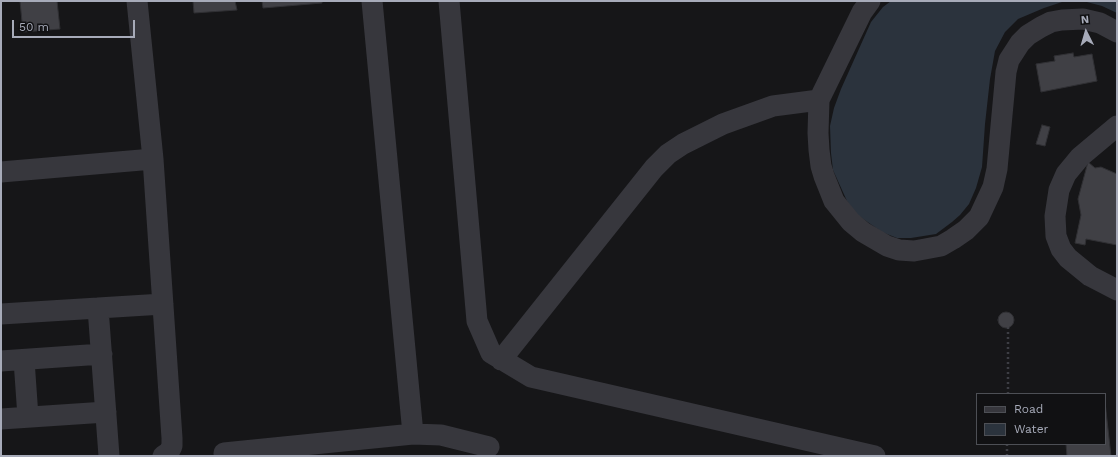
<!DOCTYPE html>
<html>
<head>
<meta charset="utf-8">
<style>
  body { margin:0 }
  #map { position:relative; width:1118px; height:457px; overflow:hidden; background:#161618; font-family:"Work Sans",sans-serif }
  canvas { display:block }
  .frame { position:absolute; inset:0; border:2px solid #a7abb9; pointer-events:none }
  .legend { position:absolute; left:976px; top:393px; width:130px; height:52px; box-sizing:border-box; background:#111113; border:1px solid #4d4f55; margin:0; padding:5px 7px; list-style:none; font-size:12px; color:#a7abb9 }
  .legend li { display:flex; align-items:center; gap:8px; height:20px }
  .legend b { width:20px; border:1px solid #4d4f55 }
  .north { position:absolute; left:1066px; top:12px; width:40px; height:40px; -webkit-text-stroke:3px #111113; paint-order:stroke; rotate:355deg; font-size:11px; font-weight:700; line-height:16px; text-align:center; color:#a7abb9 }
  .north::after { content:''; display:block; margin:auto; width:14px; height:18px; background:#a7abb9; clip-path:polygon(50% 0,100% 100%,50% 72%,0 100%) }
  .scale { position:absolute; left:12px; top:20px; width:123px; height:18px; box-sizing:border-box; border:2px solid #a7abb9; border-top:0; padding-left:5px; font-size:12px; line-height:14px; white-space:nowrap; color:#a7abb9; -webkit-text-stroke:3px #111113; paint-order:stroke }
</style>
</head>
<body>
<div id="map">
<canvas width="1118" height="457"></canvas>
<div class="frame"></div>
<ul class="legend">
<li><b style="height:5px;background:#37373d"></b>Road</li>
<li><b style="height:11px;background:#2b333d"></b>Water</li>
</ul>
<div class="north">N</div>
<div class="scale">50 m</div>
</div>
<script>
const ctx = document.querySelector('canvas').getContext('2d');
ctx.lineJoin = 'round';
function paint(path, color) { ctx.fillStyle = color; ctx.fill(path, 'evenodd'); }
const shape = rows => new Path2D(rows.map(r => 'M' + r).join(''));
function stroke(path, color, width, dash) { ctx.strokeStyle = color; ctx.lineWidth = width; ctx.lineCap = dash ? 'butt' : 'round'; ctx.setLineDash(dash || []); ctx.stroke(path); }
const water = shape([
  [891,1,1065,1,1044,8,1018,19,1005,32,995,51,990,79,985,124,982,167,976,188,969,204,960,215,952,222,936,234,911,238,897,238,882,232,856,214,847,201,833,170,831,153,830,126,834,108,841,89,871,22,883,7],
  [1083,1,1117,1,1117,13,1102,6]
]);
const building = shape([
  [20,1,57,1,60,29,23,32,20,1],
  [193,1,235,1,237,10,194,13,193,1],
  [262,1,322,1,322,3,263,8,262,1],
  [1073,53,1074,57,1092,54,1097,81,1041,92,1036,64,1055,61,1054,56,1073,53],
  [1042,125,1050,127,1045,146,1036,144,1042,125],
  [1088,162,1095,168,1101,167,1117,174,1117,245,1086,239,1085,245,1075,243,1081,215,1078,199,1088,162],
  '998 320a8 8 0 1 1 16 0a8 8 0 1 1-16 0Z',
  [1105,402,1111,456,1067,456,1066,444,1105,444,1105,402]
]);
const path = shape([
  [1008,394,1008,327],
  [1007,456,1007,444]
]);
const minor = shape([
  [137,1,153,159,172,438,172,446,169,452,163,456],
  [372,1,413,434],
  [449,1,477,321,491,353,531,377,875,456],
  [819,100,862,12,870,1],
  [1117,126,1080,157,1066,174,1059,190,1055,216,1056,236,1061,249,1068,258,1090,276,1117,290],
  [1,172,153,159],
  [98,308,109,456],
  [1,314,163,304],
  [24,360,28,417],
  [501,360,654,168,668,154,683,144,723,124,773,106,819,100,818,133,819,150,821,166,824,176,834,201,851,222,863,232,887,246,899,250,914,251,925,249,941,246,953,239,966,230,979,217,993,187,997,169,1006,72,1009,60,1020,43,1028,35,1041,27,1051,22,1062,20,1083,19,1100,23,1117,32],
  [1,361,102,354],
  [1,419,106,412],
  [224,453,413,434,441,435,489,447]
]);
paint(water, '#2b333d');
paint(building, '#404045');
stroke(building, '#303034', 1);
stroke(path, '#3d3e44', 2.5, [2, 3]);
stroke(minor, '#37373d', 21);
</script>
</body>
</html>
